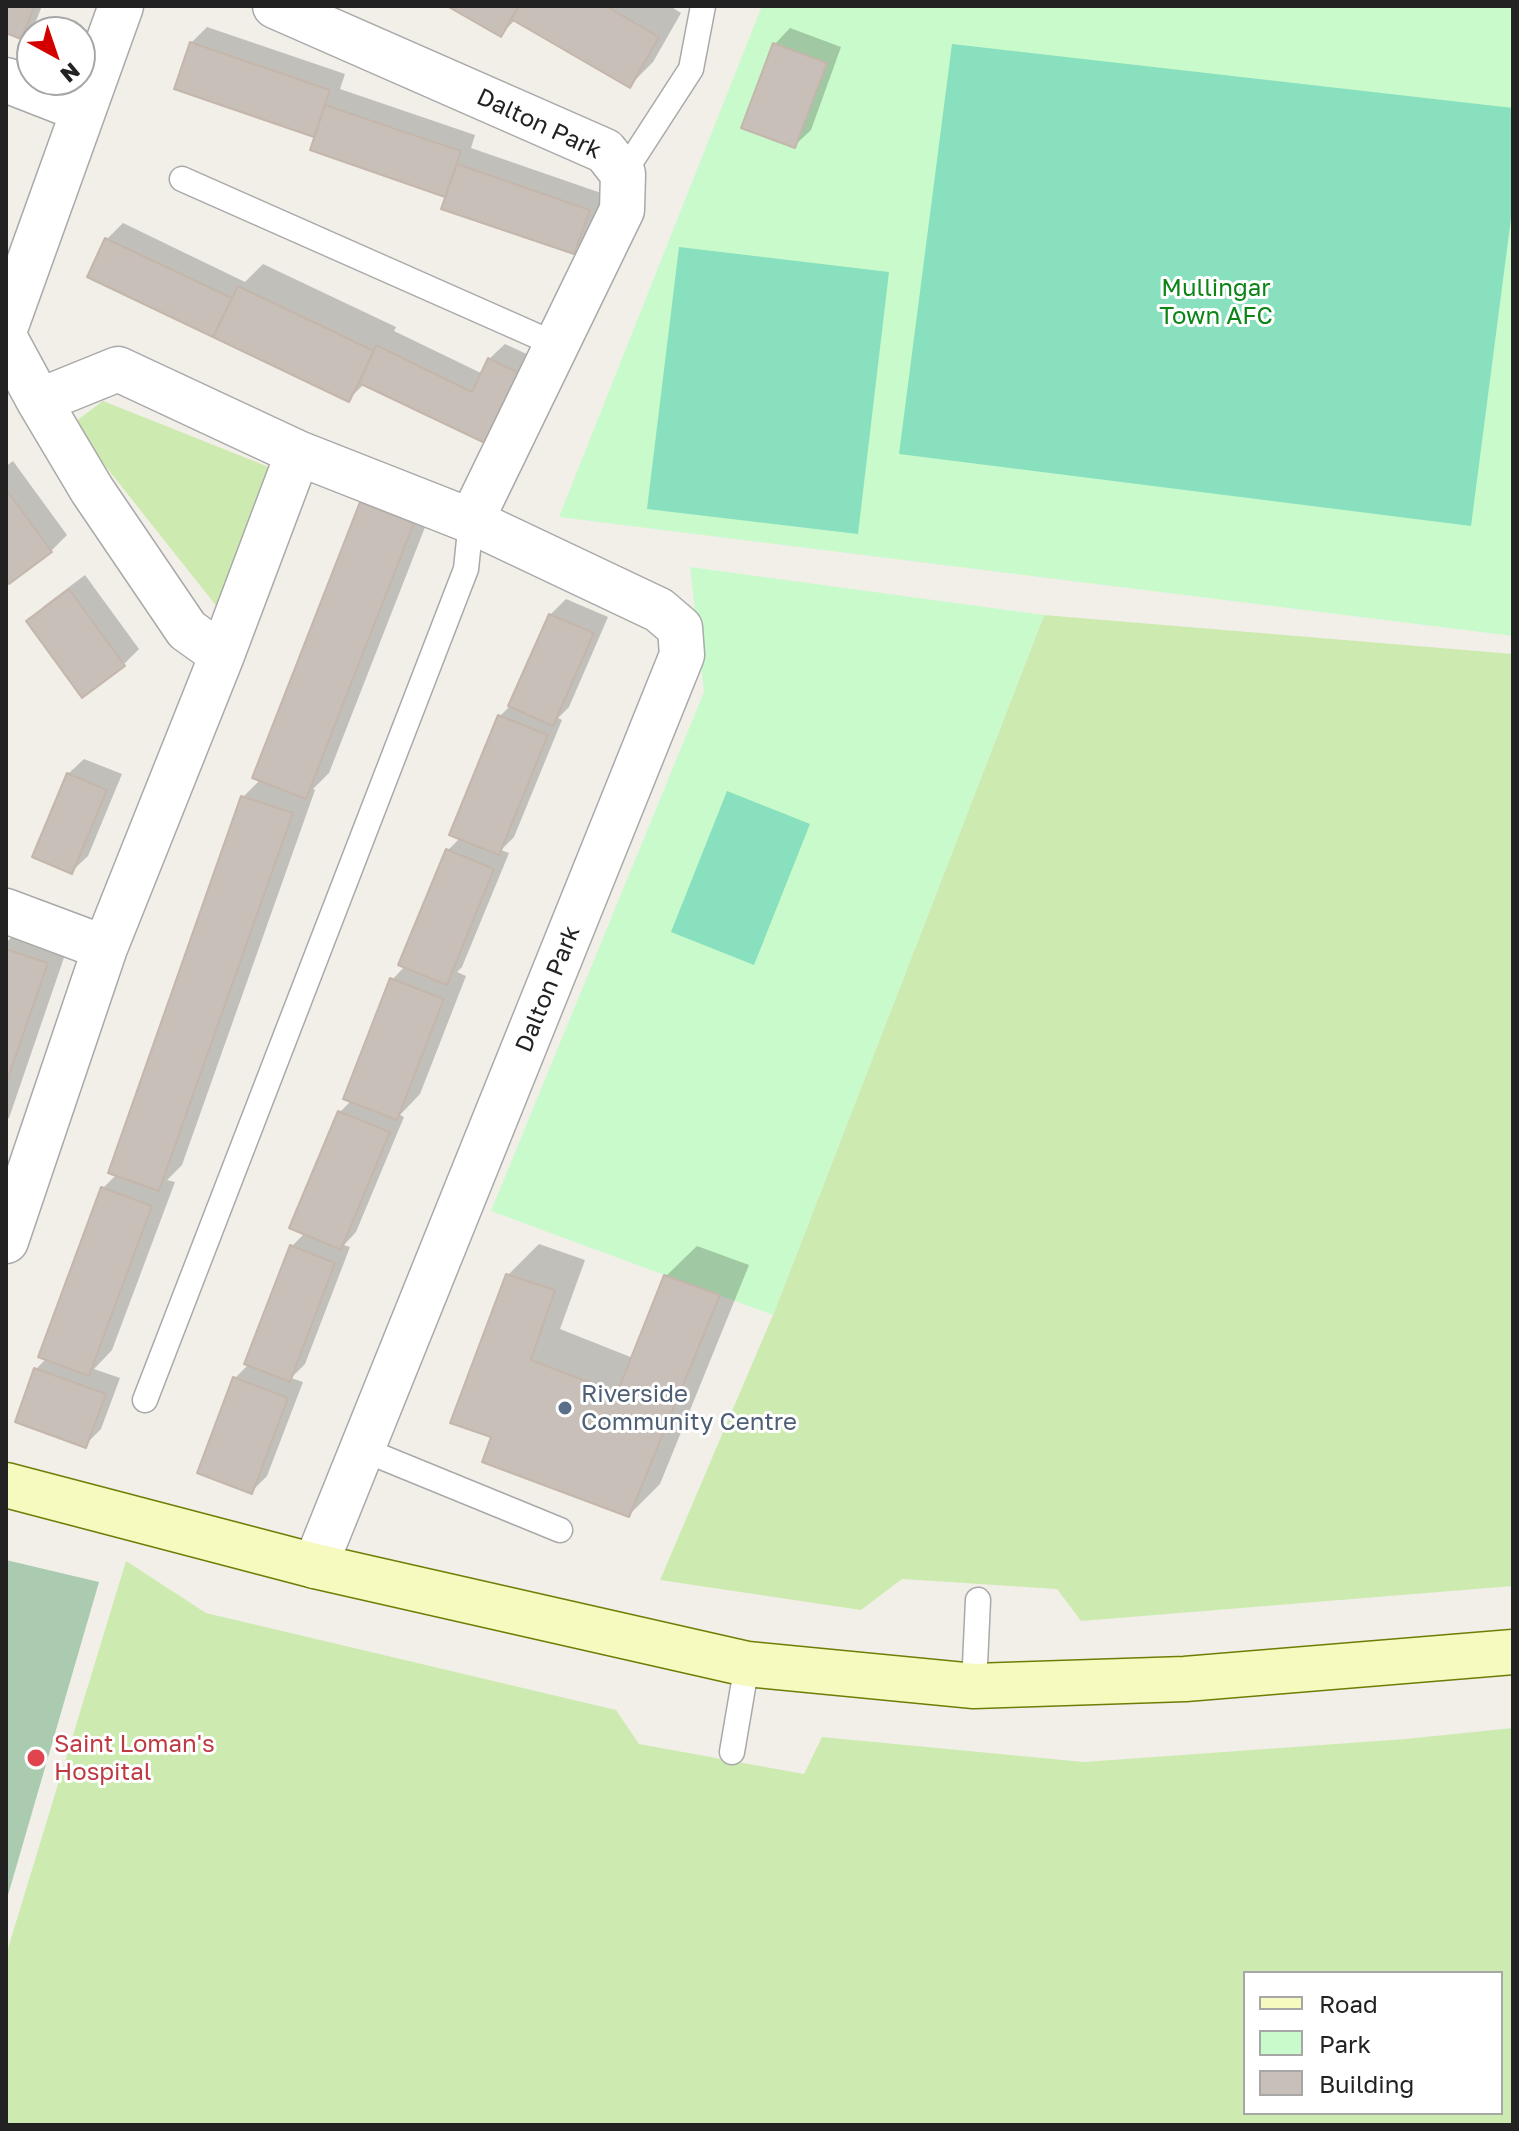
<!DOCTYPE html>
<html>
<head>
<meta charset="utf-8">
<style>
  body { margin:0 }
  #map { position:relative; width:1519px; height:2131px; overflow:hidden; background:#f2efe9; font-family:"Golos Text",sans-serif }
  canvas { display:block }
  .frame { position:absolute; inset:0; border:8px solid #222; pointer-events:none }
  .legend { position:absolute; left:1243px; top:1971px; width:260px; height:144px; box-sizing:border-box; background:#fff; border:2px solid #a7a7a7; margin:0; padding:10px 14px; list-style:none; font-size:24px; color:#222 }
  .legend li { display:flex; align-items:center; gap:16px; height:40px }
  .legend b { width:40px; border:2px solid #a7a7a7 }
  .north { position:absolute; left:16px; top:16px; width:80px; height:80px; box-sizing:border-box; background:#fff; border:2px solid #a7a7a7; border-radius:50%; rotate:140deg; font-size:22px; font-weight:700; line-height:32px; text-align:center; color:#222 }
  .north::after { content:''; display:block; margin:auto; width:28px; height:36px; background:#d40000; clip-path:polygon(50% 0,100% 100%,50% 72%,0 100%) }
</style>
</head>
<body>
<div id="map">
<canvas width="1519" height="2131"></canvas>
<div class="frame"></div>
<ul class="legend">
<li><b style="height:10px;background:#f7fabf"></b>Road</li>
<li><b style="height:22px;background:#c8facc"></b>Park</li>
<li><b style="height:22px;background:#c7bfb8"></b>Building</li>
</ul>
<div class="north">N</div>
</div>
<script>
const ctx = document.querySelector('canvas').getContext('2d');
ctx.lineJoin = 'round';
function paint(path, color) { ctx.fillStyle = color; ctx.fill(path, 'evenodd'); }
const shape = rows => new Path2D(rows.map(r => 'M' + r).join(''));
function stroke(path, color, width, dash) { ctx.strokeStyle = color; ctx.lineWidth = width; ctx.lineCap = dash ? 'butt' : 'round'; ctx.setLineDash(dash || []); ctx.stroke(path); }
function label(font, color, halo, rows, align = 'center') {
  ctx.font = font + ' "Golos Text",sans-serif'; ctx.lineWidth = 6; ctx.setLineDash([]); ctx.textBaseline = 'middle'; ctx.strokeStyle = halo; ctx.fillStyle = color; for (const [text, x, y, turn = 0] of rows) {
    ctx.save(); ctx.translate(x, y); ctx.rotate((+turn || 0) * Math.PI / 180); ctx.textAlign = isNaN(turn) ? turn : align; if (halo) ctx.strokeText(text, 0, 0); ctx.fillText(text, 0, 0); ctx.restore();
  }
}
const grass = shape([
  [103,401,294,477,233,627,72,424],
  [1044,615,1513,654,1513,1586,1081,1621,1057,1589,902,1579,861,1610,660,1580,773,1315],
  [126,1561,206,1613,616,1710,639,1744,804,1774,822,1737,1084,1762,1405,1739,1513,1728,1513,2125,6,2125,6,1955],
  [1245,1973,1501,1973,1501,2113,1245,2113]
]);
const cemetery = shape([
  [6,1560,99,1582,6,1902]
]);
const park = shape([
  [762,6,1513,6,1513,636,559,517],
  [690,567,1044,615,773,1315,491,1211,704,692]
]);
const pitch = shape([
  [952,44,1513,108,1513,203,1471,526,899,454],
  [679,247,889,272,858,534,647,509],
  [727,791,810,824,754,965,671,932]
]);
const shadow = shape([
  [6,6,42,6,36,21,20,37,6,31],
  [451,6,670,6,681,13,653,62,630,85,515,20,501,34],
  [207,27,345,74,340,89,475,135,471,148,604,194,589,236,573,252,448,195,312,149,317,135,176,87,191,43],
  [790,28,841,47,811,130,795,145,775,44],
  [123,223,245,282,263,264,396,327,394,331,483,374,489,359,505,344,533,357,500,425,365,383,348,400,90,276,107,239],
  [13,461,67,535,51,551,6,576,6,466],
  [386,480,436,499,329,773,313,789,315,790,182,1165,167,1180,175,1182,112,1350,94,1369,120,1378,101,1429,85,1445,36,1369,47,1358,103,1188,117,1174,243,797,261,779,362,503],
  [85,575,139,649,124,664,28,622,44,606],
  [566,599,608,617,569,707,558,718,562,720,514,837,501,850,509,853,462,967,457,972,466,976,420,1094,400,1115,404,1117,356,1232,344,1245,350,1247,305,1364,291,1378,303,1382,267,1476,252,1491,235,1378,249,1364,292,1246,305,1233,340,1112,352,1100,392,980,405,966,448,850,461,837,500,716,511,705,550,615],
  [84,759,122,774,88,856,72,871,68,774],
  [24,924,70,940,9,1118,6,1120,6,943],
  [539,1244,585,1260,560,1329,633,1358,666,1276,697,1246,749,1265,660,1484,629,1515,493,1435,508,1275]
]);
const building = shape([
  [6,6,35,6,21,39,6,33,6,6],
  [447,6,519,6,501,37,447,6],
  [519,6,606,6,659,37,630,88,511,19,519,6],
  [190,42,330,90,314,137,174,89,190,42],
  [773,43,827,63,795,148,741,128,773,43],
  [325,105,461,151,445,197,310,150,325,105],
  [457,164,590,210,574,254,441,209,457,164],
  [105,238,232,298,213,337,87,277,105,238],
  [238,286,374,351,349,402,213,337,238,286],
  [376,345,472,392,488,358,519,373,485,443,359,383,376,345],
  [6,489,52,552,9,584,6,579,6,489],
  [360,502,414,523,306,799,252,778,360,502],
  [69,589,125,666,82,698,26,621,69,589],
  [549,614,594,633,553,726,508,706,549,614],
  [498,715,548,735,499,855,449,835,498,715],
  [67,773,107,790,72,874,32,857,67,773],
  [241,796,293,813,159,1191,108,1173,241,796],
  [446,849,494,869,447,985,398,965,446,849],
  [6,949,48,963,6,1084,6,949],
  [390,978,444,999,397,1120,343,1099,390,978],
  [338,1111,390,1132,341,1250,289,1228,338,1111],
  [101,1187,152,1206,89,1376,38,1357,101,1187],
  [290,1245,335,1263,290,1382,244,1364,290,1245],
  [506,1274,555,1290,531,1360,617,1393,664,1275,720,1295,629,1517,482,1462,491,1437,450,1423,506,1274],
  [34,1368,106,1394,86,1448,15,1422,34,1368],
  [233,1377,288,1398,252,1494,197,1473,233,1377]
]);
const lane = shape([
  [623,174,691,69,703,6],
  [182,179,557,345],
  [145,1400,466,569,471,521],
  [362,1449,560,1530],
  [974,1686,978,1600],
  [732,1752,747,1664]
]);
const street = shape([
  [275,6,605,151,623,174,622,210,471,521],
  [6,80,83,110],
  [6,326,121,6],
  [6,340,39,401,118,369,298,453,471,521,659,610,680,628,682,655,315,1566],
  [39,401,92,490,187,630,222,655],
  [6,911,105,948],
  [6,1241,105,948,222,655,298,453]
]);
const secondary = shape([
  [6,1485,315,1566,747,1664,974,1686,1185,1679,1513,1652]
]);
const markers = [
  [565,1408,8,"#5c6f8a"],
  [36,1758,10,"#e0444e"]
];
const streetNames = [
  ["Dalton Park",539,124,25],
  ["Dalton Park",548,989,-68]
];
const parkNames = [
  ["Mullingar",1216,288],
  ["Town AFC",1216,316]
];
const serviceNames = [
  ["Riverside",581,1394],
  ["Community Centre",581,1422]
];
const healthNames = [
  ["Saint Loman's",54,1744],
  ["Hospital",54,1772]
];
paint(grass, '#cdebb0');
paint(cemetery, '#aacbaf');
paint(park, '#c8facc');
paint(pitch, '#88e0be');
paint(shadow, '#0003');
paint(building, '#c7bfb8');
stroke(building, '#c4b6ab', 2);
stroke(lane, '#a9a9a9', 27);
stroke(street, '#a9a9a9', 47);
stroke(secondary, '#707d05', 47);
stroke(lane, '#fff', 24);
stroke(street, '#fff', 44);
stroke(secondary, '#f7fabf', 44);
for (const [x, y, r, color] of markers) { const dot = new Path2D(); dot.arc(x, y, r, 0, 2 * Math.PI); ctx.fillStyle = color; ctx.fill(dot); stroke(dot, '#fff', 3); }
label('24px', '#222', '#fff', streetNames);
label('24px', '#0c8416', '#fff', parkNames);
label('24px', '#4e5e75', '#fff', serviceNames, 'left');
label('24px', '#be3a42', '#fff', healthNames, 'left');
</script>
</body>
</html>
